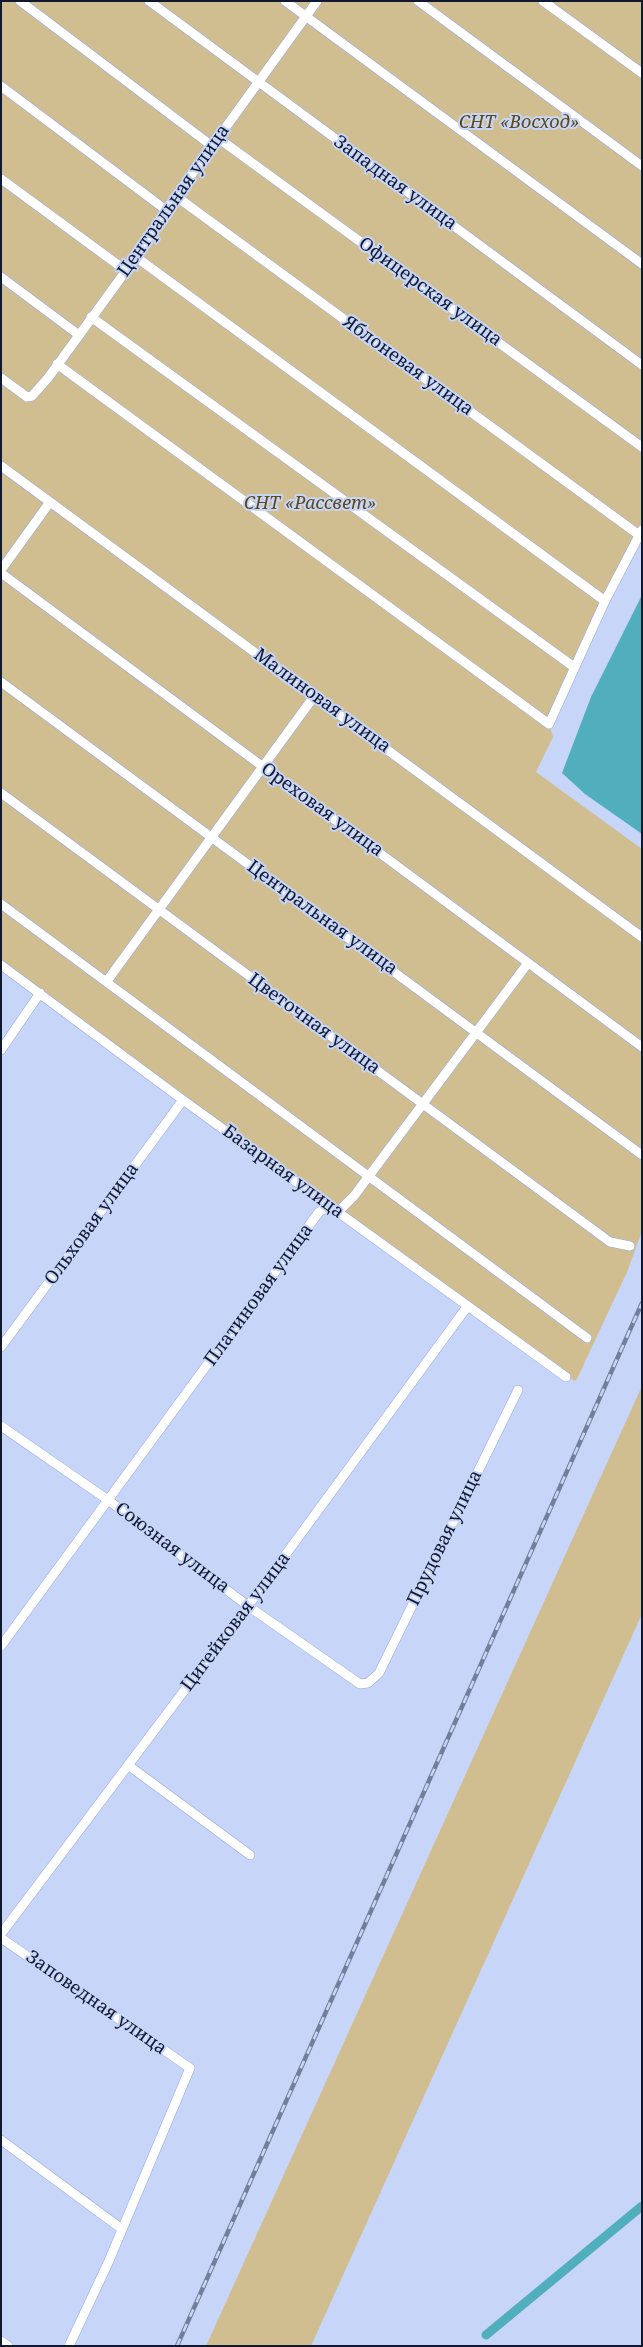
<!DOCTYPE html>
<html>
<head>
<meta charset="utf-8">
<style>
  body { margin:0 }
  #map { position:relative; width:643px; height:2347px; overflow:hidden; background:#c7d5f9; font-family:"Noto Serif",serif }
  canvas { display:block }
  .frame { position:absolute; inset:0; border:2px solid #11192e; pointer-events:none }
</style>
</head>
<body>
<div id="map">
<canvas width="643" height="2347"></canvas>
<div class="frame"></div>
</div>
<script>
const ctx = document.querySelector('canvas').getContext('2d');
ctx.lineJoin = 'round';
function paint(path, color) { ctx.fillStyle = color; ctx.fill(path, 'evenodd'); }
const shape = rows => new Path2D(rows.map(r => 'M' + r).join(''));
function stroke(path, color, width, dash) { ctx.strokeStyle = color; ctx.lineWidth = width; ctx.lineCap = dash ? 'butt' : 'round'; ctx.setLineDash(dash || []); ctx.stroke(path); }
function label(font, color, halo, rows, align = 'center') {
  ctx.font = font + ' "Noto Serif",serif'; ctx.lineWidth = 4; ctx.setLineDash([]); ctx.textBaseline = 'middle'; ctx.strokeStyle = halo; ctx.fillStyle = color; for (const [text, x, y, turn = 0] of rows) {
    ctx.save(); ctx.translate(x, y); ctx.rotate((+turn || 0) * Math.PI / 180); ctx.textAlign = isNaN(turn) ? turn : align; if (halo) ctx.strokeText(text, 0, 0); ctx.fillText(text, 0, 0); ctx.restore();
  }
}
const green = shape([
  [1,1,642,1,642,530,549,724,553,737,536,772,642,849,642,1231,627,1272,576,1381,566,1377,1,965],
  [642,1386,642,1614,311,2346,206,2346]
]);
const water = shape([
  [642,595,642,834,585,794,562,773,591,697]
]);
const canal = shape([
  [486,2335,642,2206]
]);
const minor = shape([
  [20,1,212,146],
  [149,1,642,365],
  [285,1,642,264],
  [418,1,642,166],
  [543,1,642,73],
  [1,86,166,210],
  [218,138,642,447],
  [1,179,125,270],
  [177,197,639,535],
  [136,257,605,601],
  [1,277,79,335],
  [91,317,574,667],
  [57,364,549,724,605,601,642,530],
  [1,378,27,397,32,396,48,378,136,257,166,210,317,1],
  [1,466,642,937],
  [1,570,50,502],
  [1,573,642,1047],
  [1,682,642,1155],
  [1,793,610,1242,630,1246],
  [1,904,587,1338],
  [1,965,183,1100,566,1377],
  [107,981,315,695],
  [1,1050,40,993],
  [1,1347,183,1100],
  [1,1426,108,1500,248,1606,360,1684,368,1683,379,1673,518,1390],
  [1,1646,319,1212,324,1209,338,1212,354,1196,528,963],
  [128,1765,250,1855],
  [1,1934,248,1606,467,1307],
  [1,1938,190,2068,108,2263,69,2346],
  [1,2140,122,2229],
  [1,2341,8,2346]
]);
const rail = shape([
  [177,2346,642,1303]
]);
const parkNames = [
  ["СНТ «Восход»",519,123],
  ["СНТ «Рассвет»",310,504]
];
const streetNames = [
  ["Западная улица",395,183,36],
  ["Центральная улица",174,201,-55],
  ["Офицерская улица",430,292,36],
  ["Яблоневая улица",408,366,36],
  ["Малиновая улица",322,701,36],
  ["Ореховая улица",322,810,36],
  ["Центральная улица",322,918,36],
  ["Цветочная улица",314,1024,36],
  ["Базарная улица",283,1172,36],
  ["Ольховая улица",92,1224,-54],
  ["Платиновая улица",259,1295,-54],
  ["Прудовая улица",445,1538,-64],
  ["Союзная улица",172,1548,37],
  ["Цигейковая улица",236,1622,-53],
  ["Заповедная улица",96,2003,35]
];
paint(green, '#d1be90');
paint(water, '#50aebd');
stroke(canal, '#50aebd', 9);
stroke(minor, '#92a7e2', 10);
stroke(minor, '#fff', 9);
stroke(rail, '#737e9b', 4.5);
stroke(rail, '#c7d5f9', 2.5, [8]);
label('italic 18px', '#5c4916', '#c7d5f9', parkNames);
label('18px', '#11192e', '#c7d5f9', streetNames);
</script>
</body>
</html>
